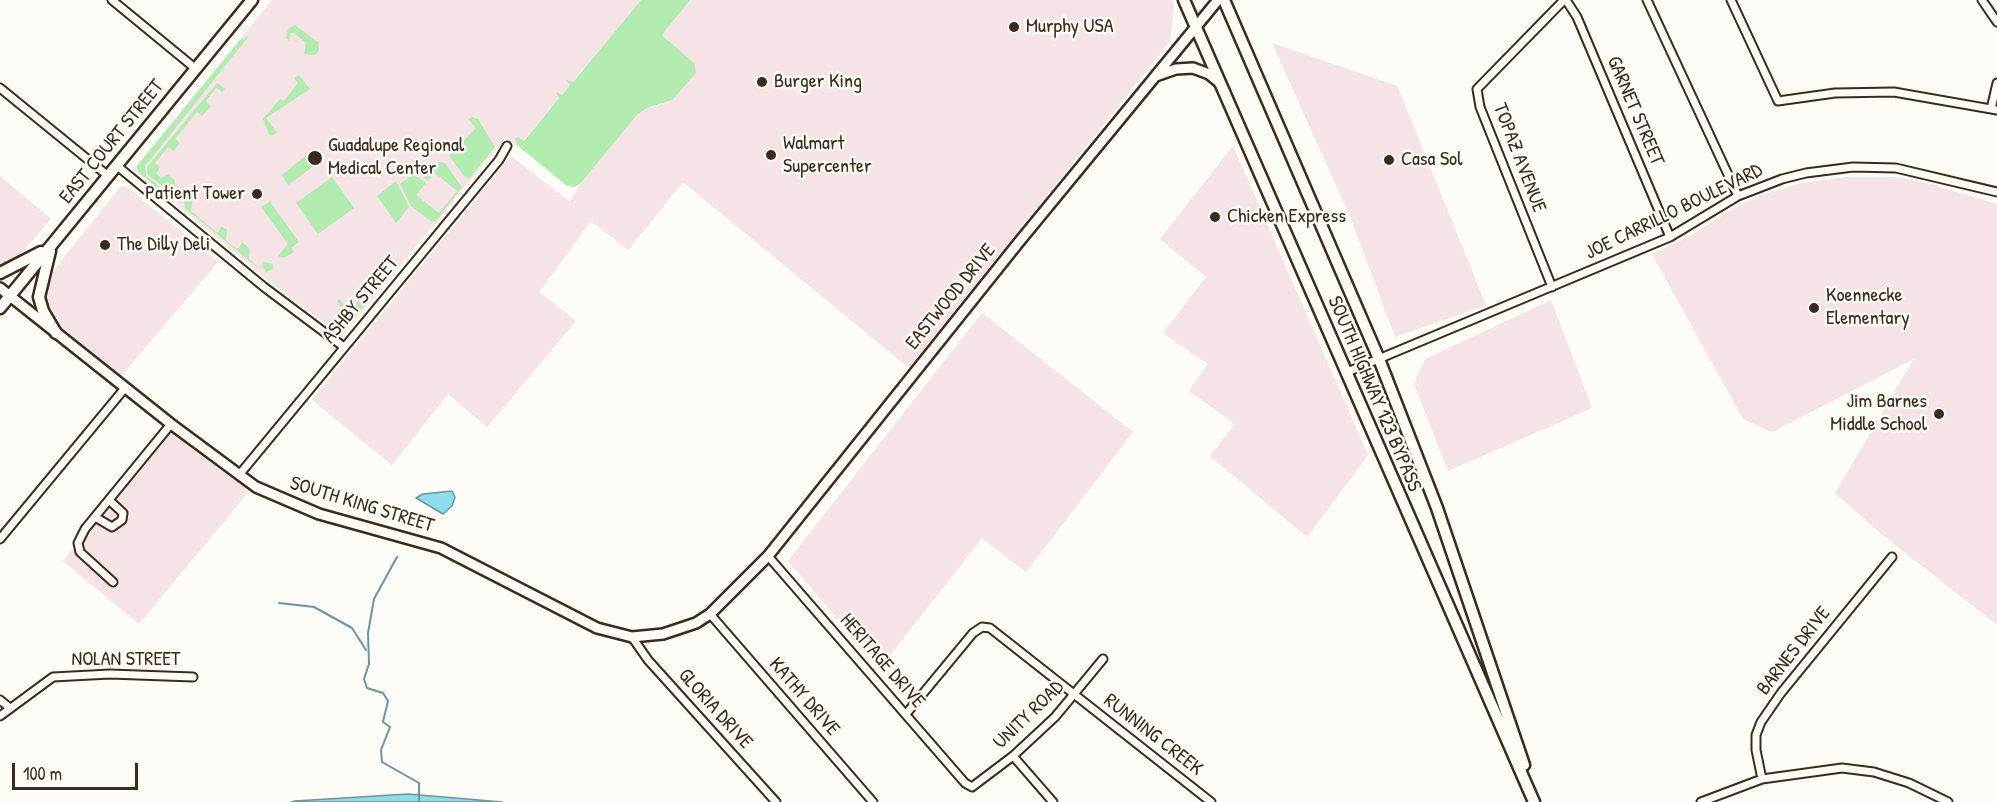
<!DOCTYPE html>
<html>
<head>
<meta charset="utf-8">
<style>
  body { margin:0 }
  #map { position:relative; width:1997px; height:802px; overflow:hidden; background:#fdfcf7; font-family:"Patrick Hand",sans-serif }
  canvas { display:block }
  .scale { position:absolute; left:12px; top:763px; width:126px; height:27px; box-sizing:border-box; border:3px solid #3b2a1e; border-top:0; padding-left:8px; font-size:18px; line-height:21px; white-space:nowrap; color:#3b2a1e; -webkit-text-stroke:4px #fdfcf7; paint-order:stroke }
</style>
</head>
<body>
<div id="map">
<canvas width="1997" height="802"></canvas>
<div class="scale">100 m</div>
</div>
<script>
const ctx = document.querySelector('canvas').getContext('2d');
ctx.lineJoin = 'round';
function paint(path, color) { ctx.fillStyle = color; ctx.fill(path, 'evenodd'); }
const shape = rows => new Path2D(rows.map(r => 'M' + r).join(''));
function stroke(path, color, width, dash) { ctx.strokeStyle = color; ctx.lineWidth = width; ctx.lineCap = dash ? 'butt' : 'round'; ctx.setLineDash(dash || []); ctx.stroke(path); }
function label(font, color, halo, rows, align = 'center') {
  ctx.font = font + ' "Patrick Hand",sans-serif'; ctx.lineWidth = 5; ctx.setLineDash([]); ctx.textBaseline = 'middle'; ctx.strokeStyle = halo; ctx.fillStyle = color; for (const [text, x, y, turn = 0] of rows) {
    ctx.save(); ctx.translate(x, y); ctx.rotate((+turn || 0) * Math.PI / 180); ctx.textAlign = isNaN(turn) ? turn : align; if (halo) ctx.strokeText(text, 0, 0); ctx.fillText(text, 0, 0); ctx.restore();
  }
}
const built = shape([
  [272,0,641,0,518,147,506,137,342,336,280,290,134,169],
  [690,0,1172,0,1174,5,1170,41,909,368,683,182,628,250,591,221,539,292,576,321,487,427,448,394,392,465,312,400,511,156,570,202,580,184,637,115,647,108,662,104,694,63,662,35],
  [1272,43,1397,86,1486,305,1395,337,1350,216],
  [1233,146,1368,455,1307,537,1210,456,1235,424,1189,391,1208,364,1163,333,1206,277,1160,239],
  [0,176,51,219,13,263,0,269],
  [1845,177,1895,177,1931,184,1997,204,1997,625,1879,532,1835,493,1914,359,1772,432,1743,419,1652,254,1690,236,1737,206,1768,193,1802,183],
  [121,186,127,187,218,262,121,376,56,324,44,308,44,283],
  [1551,300,1592,408,1448,471,1414,384,1425,359],
  [982,313,1133,432,1026,572,982,538,880,668,788,561],
  [171,431,217,468,250,490,139,624,63,561]
]);
const green = shape([
  [641,0,690,0,662,35,694,63,696,73,672,100,647,108,637,115,580,184,574,187,567,186,517,145,515,139,518,137,524,141,559,98,556,92,562,95,570,85,566,80,573,82],
  [295,25,318,42,319,50,315,55,304,54,306,43,294,33,291,33,289,41,286,38,288,29],
  [249,36,145,166,146,176,164,190,161,191,138,172,137,166,240,40],
  [299,75,310,89,266,118,277,133,270,136,263,119,280,99,284,101,298,83,294,78],
  [217,83,225,89,222,92,216,88,206,101,211,106,202,116,197,112,175,139,180,143,173,151,168,147,155,163,160,167,156,173,161,178,168,175,175,180,175,187,169,191,148,175,147,167],
  [472,117,478,119,495,147,469,179,465,177,449,156,476,128,468,119],
  [310,152,318,163,288,185,282,175],
  [439,162,445,163,462,187,437,220,432,222,411,206,400,184,414,174,426,183,416,195,439,213,457,191,435,173,428,181,417,172,421,169,424,173],
  [332,177,354,208,318,234,296,203],
  [396,181,409,207,396,223,377,196],
  [184,192,190,192,193,196,191,211,216,232,219,232,221,226,227,230,226,240,235,248,239,248,242,242,250,249,249,259,258,267,262,267,264,262,273,264,273,269,266,272,264,268,257,267,185,208,184,201,180,199],
  [272,200,271,203,299,242,291,248,294,252,284,258,278,256,288,244,261,207],
  [379,268,388,271,389,273,386,273,389,274,389,278,355,316,350,308,380,286,373,275],
  [340,299,354,321,342,333,335,331,332,326,334,320,344,312,337,301]
]);
const water = shape([
  [452,491,455,497,452,506,443,514,416,498,423,494,452,491],
  [408,794,502,802,291,802,295,801,408,794]
]);
const stream = shape([
  [397,557,374,599,368,633,369,664,364,679,367,688,383,693,388,701,383,722,390,727,381,750,382,762,419,783,419,802],
  [279,603,314,607,352,628,366,650]
]);
const minor = shape([
  [112,0,196,69],
  [1566,0,1577,17,1670,237],
  [1647,0,1738,196],
  [1731,0,1778,101,1835,93,1894,92,1997,110],
  [1982,0,1997,22],
  [0,88,107,175],
  [1991,109,1997,83],
  [116,165,264,287,344,347],
  [1552,287,1480,107,1477,89,1564,0],
  [1345,373,1670,237,1738,196,1782,179,1806,173,1853,167,1896,168,1997,192],
  [239,475,499,160,507,146],
  [95,517,112,527,122,520,123,513,109,500],
  [0,539,125,388],
  [768,556,965,783,972,787,1013,756,1055,717,1103,659],
  [113,582,80,552,78,543,85,529,171,424],
  [710,614,873,802],
  [632,637,648,660,776,802],
  [0,700,10,708],
  [906,714,973,633,982,627,990,628,1211,802],
  [0,716,53,677,110,674,193,677],
  [1013,756,1053,802],
  [1762,779,1756,750,1756,735,1761,722,1781,693,1892,557],
  [1701,802,1762,779,1842,768,1874,772,1909,783,1948,802]
]);
const secondary = shape([
  [1156,76,1176,69,1193,68,1209,74,1220,83],
  [0,288,171,424,256,487,319,514,441,548,597,628,632,637,663,634,696,623,710,614,768,556,1019,242,1218,0]
]);
const primary = shape([
  [1184,0,1534,802],
  [1224,0,1379,359,1437,508,1524,765],
  [50,251,39,297,43,311,56,333],
  [0,273,41,252],
  [0,308,252,0]
]);
const markers = [
  [1014,27,6,"#3b2a1e"],
  [762,82,6,"#3b2a1e"],
  [771,155,6,"#3b2a1e"],
  [315,158,8,"#3b2a1e"],
  [1389,160,6,"#3b2a1e"],
  [257,194,6,"#3b2a1e"],
  [1215,217,6,"#3b2a1e"],
  [105,245,6,"#3b2a1e"],
  [1814,308,6,"#3b2a1e"],
  [1939,414,6,"#3b2a1e"]
];
const poiNames = [
  ["Murphy USA",1026,27],
  ["Burger King",774,82],
  ["Walmart",783,144],
  ["Supercenter",783,167],
  ["Guadalupe Regional",328,146],
  ["Medical Center",328,169],
  ["Casa Sol",1401,160],
  ["Patient Tower",245,194,"right"],
  ["Chicken Express",1227,217],
  ["The Dilly Deli",117,245],
  ["Koennecke",1826,296],
  ["Elementary",1826,319],
  ["Jim Barnes",1927,402,"right"],
  ["Middle School",1927,425,"right"]
];
const streetNames = [
  ["GARNET STREET",1635,111,67],
  ["EAST COURT STREET",112,142,-51],
  ["TOPAZ AVENUE",1519,158,69],
  ["JOE CARRILLO BOULEVARD",1674,212,-26],
  ["EASTWOOD DRIVE",951,297,-51],
  ["ASHBY STREET",361,300,-50],
  ["SOUTH HIGHWAY 123 BYPASS",1374,394,67],
  ["SOUTH KING STREET",362,505,17],
  ["BARNES DRIVE",1794,651,-52],
  ["NOLAN STREET",126,660],
  ["HERITAGE DRIVE",882,661,49],
  ["KATHY DRIVE",804,697,49],
  ["GLORIA DRIVE",715,709,48],
  ["UNITY ROAD",1029,715,-44],
  ["RUNNING CREEK",1153,735,38]
];
paint(built, '#f5e3e5');
paint(green, '#b3ecb0');
paint(water, '#8eddec');
stroke(water, '#6d959a', 1.5);
stroke(stream, '#6d959a', 2);
stroke(minor, '#3b2a1e', 11);
stroke(secondary, '#3b2a1e', 14);
stroke(primary, '#3b2a1e', 15);
stroke(minor, '#fdfcf7', 7);
stroke(secondary, '#fdfcf7', 9);
stroke(primary, '#fdfcf7', 10);
for (const [x, y, r, color] of markers) { const dot = new Path2D(); dot.arc(x, y, r, 0, 2 * Math.PI); ctx.fillStyle = color; ctx.fill(dot); stroke(dot, '#fdfcf7', 2); }
label('20px', '#3b2a1e', '#fdfcf7', poiNames, 'left');
label('20px', '#3b2a1e', '#fdfcf7', streetNames);
</script>
</body>
</html>
